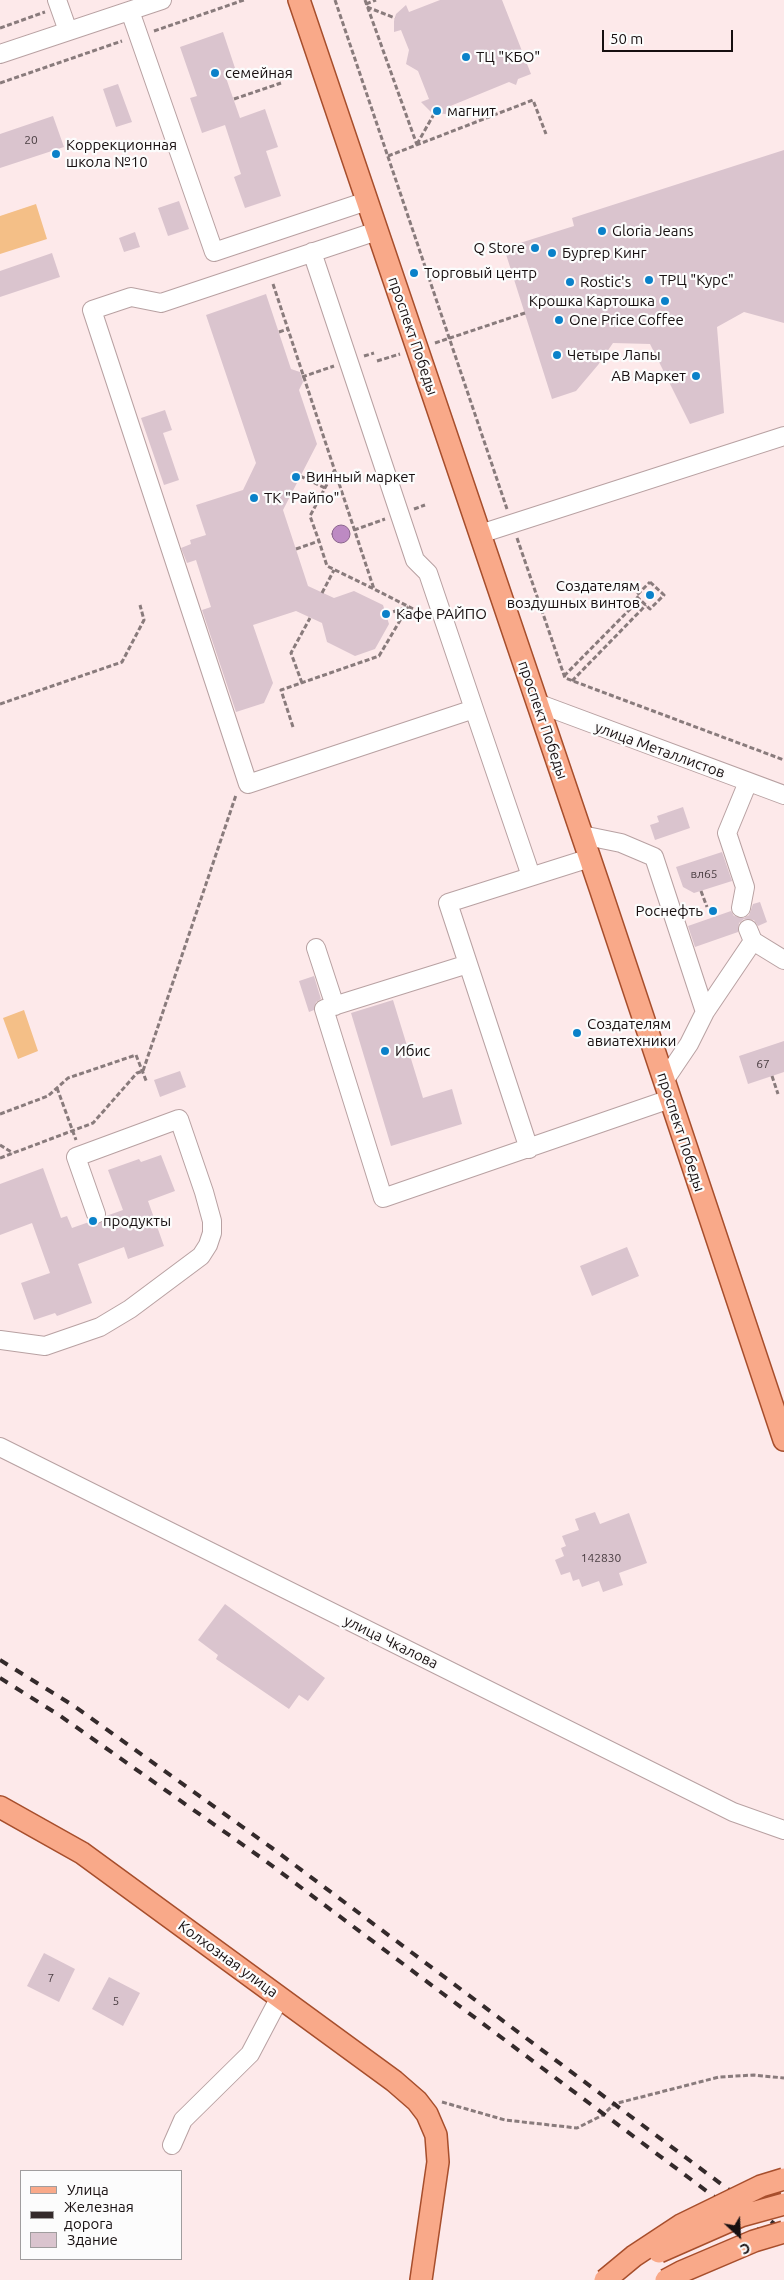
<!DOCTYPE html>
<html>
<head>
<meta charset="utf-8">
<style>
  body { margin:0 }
  #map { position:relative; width:784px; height:2280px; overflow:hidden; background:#fde9ea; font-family:Ubuntu,sans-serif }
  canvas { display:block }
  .legend { position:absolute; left:20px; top:2170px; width:162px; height:90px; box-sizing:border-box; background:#fcfcfc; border:1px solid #a09d9e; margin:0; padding:6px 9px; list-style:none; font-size:15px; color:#170f10 }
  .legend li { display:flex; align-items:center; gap:10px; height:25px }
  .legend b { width:25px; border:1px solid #a09d9e }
  .north { position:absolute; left:714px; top:2210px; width:50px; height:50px; -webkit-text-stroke:4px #fcfcfc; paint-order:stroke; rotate:155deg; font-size:14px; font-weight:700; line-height:20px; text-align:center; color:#170f10 }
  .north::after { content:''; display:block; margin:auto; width:18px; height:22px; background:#170f10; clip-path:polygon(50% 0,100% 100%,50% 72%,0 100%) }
  .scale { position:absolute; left:602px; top:30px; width:131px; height:22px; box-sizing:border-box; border:2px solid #170f10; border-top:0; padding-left:6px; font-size:15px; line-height:18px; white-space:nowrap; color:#170f10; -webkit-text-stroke:4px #fcfcfc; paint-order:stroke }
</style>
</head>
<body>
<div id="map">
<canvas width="784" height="2280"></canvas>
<ul class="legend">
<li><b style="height:6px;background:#f9a989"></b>Улица</li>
<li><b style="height:6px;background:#342a2b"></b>Железная дорога</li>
<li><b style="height:14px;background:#dac4ce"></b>Здание</li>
</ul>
<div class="north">С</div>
<div class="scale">50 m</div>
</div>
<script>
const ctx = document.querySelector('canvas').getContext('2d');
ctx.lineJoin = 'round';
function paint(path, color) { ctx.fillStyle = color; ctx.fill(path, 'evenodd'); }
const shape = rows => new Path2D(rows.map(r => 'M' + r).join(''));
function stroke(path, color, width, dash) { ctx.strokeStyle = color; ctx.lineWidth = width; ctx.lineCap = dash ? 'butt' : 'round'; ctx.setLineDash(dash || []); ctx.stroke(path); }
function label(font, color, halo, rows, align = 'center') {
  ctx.font = font + ' Ubuntu,sans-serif'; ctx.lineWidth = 4.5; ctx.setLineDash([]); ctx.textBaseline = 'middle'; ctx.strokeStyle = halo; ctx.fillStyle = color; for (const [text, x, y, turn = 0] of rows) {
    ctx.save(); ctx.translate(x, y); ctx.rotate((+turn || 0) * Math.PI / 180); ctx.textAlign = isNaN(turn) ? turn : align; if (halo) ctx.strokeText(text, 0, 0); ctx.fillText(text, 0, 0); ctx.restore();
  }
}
const green = shape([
  [36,204,47,239,0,254,0,216],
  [24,1010,38,1051,18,1059,3,1018]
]);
const water = shape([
  '332 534a9 9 0 1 1 18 0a9 9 0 1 1-18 0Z'
]);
const building = shape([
  [440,0,502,0,531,74,518,79,516,85,509,82,448,107,452,115,431,112,421,102,429,99,418,71,406,64,409,50,401,30,394,32,394,21,396,14,406,5,409,12],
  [223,32,236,71,225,75,240,118,265,109,278,147,266,151,281,196,245,208,234,177,241,174,225,125,202,133,190,98,197,96,180,47],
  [118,84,132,122,116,127,103,89],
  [53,116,64,147,0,168,0,134],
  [784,150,784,323,744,312,717,327,724,413,690,424,650,344,613,343,598,365,576,391,552,399,504,248,574,226,572,218],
  [179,201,189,229,168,236,158,208],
  [135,232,140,247,124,252,119,238],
  [52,253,60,277,0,297,0,271],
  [266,294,291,369,300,372,303,382,299,390,317,444,283,510,308,586,334,598,354,591,383,605,389,624,375,649,355,656,327,642,322,623,296,611,253,625,273,683,264,703,236,712,202,610,211,607,196,560,187,563,181,548,191,544,190,540,206,535,196,505,243,490,256,463,206,315],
  [165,410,172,430,163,433,179,480,164,485,141,418],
  [683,807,690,828,655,840,650,825,659,822,657,816],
  [722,852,732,881,694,893,683,887,676,867],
  [760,902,767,922,758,926,754,920,744,919,739,923,738,932,695,947,688,926,731,911,734,916,744,918,749,915,753,904],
  [314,976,321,999,316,1002,314,1010,309,1012,299,981],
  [393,1000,423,1098,452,1089,462,1124,391,1146,351,1013],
  [784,1041,784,1072,748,1084,739,1056],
  [180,1071,186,1087,160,1097,154,1080],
  [161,1155,175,1191,148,1201,164,1246,128,1259,124,1247,78,1264,92,1303,57,1316,55,1313,34,1320,21,1283,50,1273,32,1223,0,1235,0,1184,43,1168,61,1218,67,1216,72,1228,89,1222,99,1224,106,1216,123,1210,108,1170,139,1159,141,1162],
  [627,1247,639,1276,592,1296,580,1266],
  [595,1512,600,1524,629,1513,647,1563,619,1573,623,1585,603,1592,599,1581,582,1587,579,1579,573,1581,570,1572,561,1575,555,1560,564,1556,561,1548,566,1546,562,1536,579,1530,575,1519],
  [225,1604,325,1678,308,1701,299,1695,289,1709,216,1659,218,1655,198,1640],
  [44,1953,75,1969,59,2002,27,1986],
  [109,1977,140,1993,123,2026,92,2009]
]);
const path = shape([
  [335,0,507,509],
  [365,0,417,145],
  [366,4,376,0],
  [367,7,395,18],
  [0,28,45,12],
  [154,31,244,0],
  [0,83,122,41],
  [234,99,281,83],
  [417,144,434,114],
  [388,156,533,100,546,134],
  [273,284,374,589,425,615],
  [279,332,288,329],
  [435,343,525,313],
  [364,356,374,353],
  [377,361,400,354],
  [302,377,334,366],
  [334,471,310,516,319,541,327,566,374,589],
  [300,476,325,488],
  [414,509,425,505],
  [354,530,385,519],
  [517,538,565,678,784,760],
  [296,549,319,541],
  [650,582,664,595,650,609,636,596,650,582],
  [322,593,334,570],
  [386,614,408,607],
  [564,676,640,599],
  [572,681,646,605],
  [302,683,291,653,310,618],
  [0,704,122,662,144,620,140,605],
  [293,727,281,690,379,656,408,607],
  [701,891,707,907],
  [772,1076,778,1094],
  [57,1088,76,1140],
  [0,1114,48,1096,68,1078,136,1055,147,1083],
  [0,1145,13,1153],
  [0,1158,93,1123,137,1073,143,1071,236,795],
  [442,2102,505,2120,577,2128,603,2115,614,2104,719,2077,754,2075,784,2078]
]);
const minor = shape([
  [57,0,68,31],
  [130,11,214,252,367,201],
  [0,54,162,0],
  [377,231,161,303,131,297,92,310,248,784,474,709,531,876],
  [312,252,415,560,428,573,474,709],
  [480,534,784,436],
  [537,703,784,795],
  [582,835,621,843,654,857,705,1012,689,1044,664,1081],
  [741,908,745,887,727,833,748,782],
  [748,929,753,941,784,960],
  [316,948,335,1006],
  [468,964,324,1009,383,1198,670,1099],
  [705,1012,753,941],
  [529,1149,448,903,590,858],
  [0,1340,45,1346,100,1327,130,1309,201,1256,208,1245,212,1233,212,1221,204,1192,179,1119,76,1157,96,1214],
  [0,1447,733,1812,784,1830],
  [172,2145,183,2120,250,2054,280,1997]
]);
const major = shape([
  [299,0,601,891,784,1440],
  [0,1807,82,1853,394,2081,417,2101,427,2114,436,2135,438,2162,421,2280]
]);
const rail = shape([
  [0,1660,74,1706,272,1848,784,2231],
  [0,1678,59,1715,263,1859,784,2249]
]);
const majorBridge = shape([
  [659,2252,741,2216,784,2204],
  [605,2280,634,2256,681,2225,761,2186,784,2179],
  [666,2280,681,2272,754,2241,784,2232]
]);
const markers = [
  [466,57,5,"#0a81c9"],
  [215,73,5,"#0a81c9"],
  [437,111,5,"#0a81c9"],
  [56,154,5,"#0a81c9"],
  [602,231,5,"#0a81c9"],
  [535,248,5,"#0a81c9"],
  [552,253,5,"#0a81c9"],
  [414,273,5,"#0a81c9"],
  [649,280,5,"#0a81c9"],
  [570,282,5,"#0a81c9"],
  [665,301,5,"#0a81c9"],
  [559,320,5,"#0a81c9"],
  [557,355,5,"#0a81c9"],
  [696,376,5,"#0a81c9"],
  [296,477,5,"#0a81c9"],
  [254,498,5,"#0a81c9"],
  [650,595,5,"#0a81c9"],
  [386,614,5,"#0a81c9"],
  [713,911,5,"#0a81c9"],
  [577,1033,5,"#0a81c9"],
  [385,1051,5,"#0a81c9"],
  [93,1221,5,"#0a81c9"]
];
const numberNames = [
  ["20",31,140],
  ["вл65",704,874],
  ["67",763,1064],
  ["142830",601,1558],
  ["7",51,1978],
  ["5",116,2001]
];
const poiNames = [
  ["ТЦ \"КБО\"",476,57],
  ["семейная",225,73],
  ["магнит",447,111],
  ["Коррекционная",66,145],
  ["школа №10",66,162],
  ["Gloria Jeans",612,231],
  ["Q Store",525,248,"right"],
  ["Бургер Кинг",562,253],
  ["Торговый центр",424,273],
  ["ТРЦ \"Курс\"",659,280],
  ["Rostic's",580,282],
  ["Крошка Картошка",655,301,"right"],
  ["One Price Coffee",569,320],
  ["Четыре Лапы",567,355],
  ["АВ Маркет",686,376,"right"],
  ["Винный маркет",306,477],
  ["ТК \"Райпо\"",264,498],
  ["Создателям",640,586,"right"],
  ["воздушных винтов",640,603,"right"],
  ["Кафе РАЙПО",396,614],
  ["Роснефть",703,911,"right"],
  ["Создателям",587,1024],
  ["авиатехники",587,1041],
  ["Ибис",395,1051],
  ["продукты",103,1221]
];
const streetNames = [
  ["проспект Победы",413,336,71],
  ["проспект Победы",543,720,71],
  ["улица Металлистов",660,750,20],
  ["проспект Победы",681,1132,72],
  ["улица Чкалова",391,1642,26],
  ["Колхозная улица",228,1959,36]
];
paint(green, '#f4bf87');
paint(water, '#bd8ac3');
stroke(water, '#8b658d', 1);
paint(building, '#dac4ce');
stroke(minor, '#b8a1a2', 20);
stroke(major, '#a74e2c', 24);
stroke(path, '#897b7c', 3, [5, 2.5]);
stroke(minor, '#fff', 18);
stroke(major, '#f9a989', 21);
stroke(rail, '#342a2b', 4, [9, 9]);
stroke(majorBridge, '#a74e2c', 24, []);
stroke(majorBridge, '#f9a989', 21);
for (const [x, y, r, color] of markers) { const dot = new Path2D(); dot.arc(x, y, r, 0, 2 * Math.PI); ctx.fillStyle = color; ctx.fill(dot); stroke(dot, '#fcfcfc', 2); }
label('12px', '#483c40', null, numberNames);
label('15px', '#170f10', '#fcfcfc', poiNames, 'left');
label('15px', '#170f10', '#fcfcfc', streetNames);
</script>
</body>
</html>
